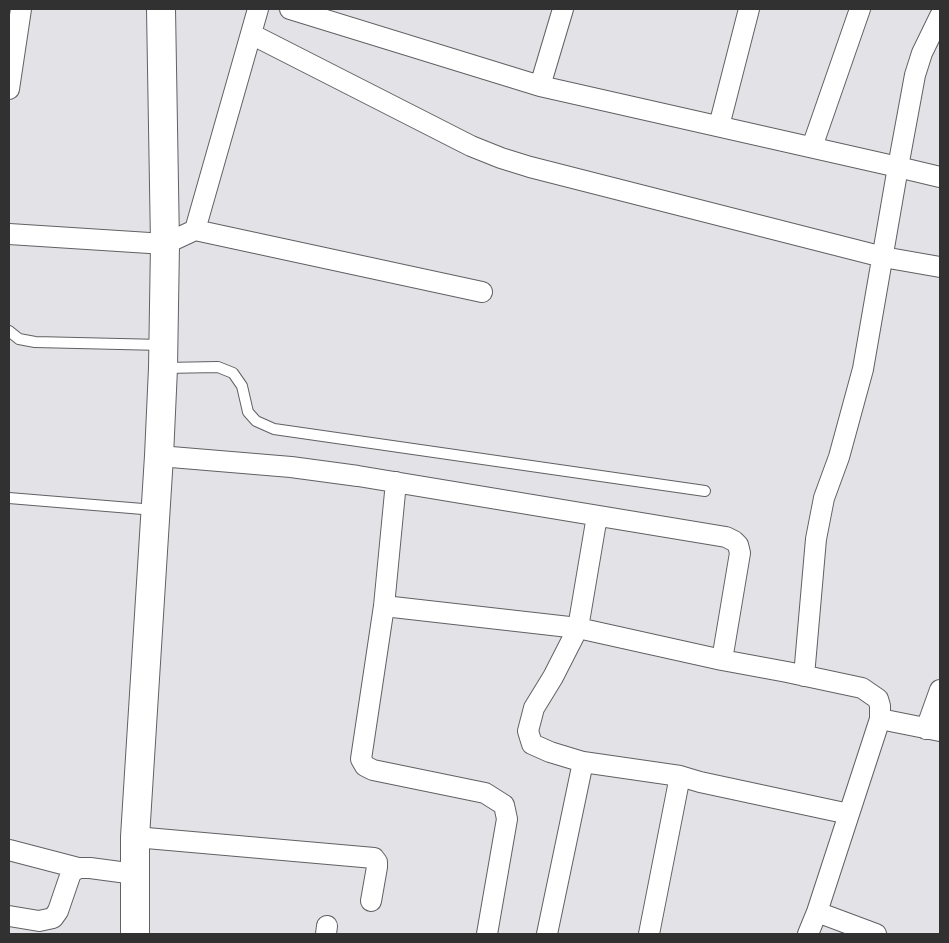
<!DOCTYPE html>
<html>
<head>
<meta charset="utf-8">
<style>
  body { margin:0 }
  #map { position:relative; width:949px; height:943px; overflow:hidden; background:#e3e2e6; font-family:"Playfair Display",serif }
  canvas { display:block }
  .frame { position:absolute; inset:0; border:10px solid #313132; pointer-events:none }
</style>
</head>
<body>
<div id="map">
<canvas width="949" height="943"></canvas>
<div class="frame"></div>
</div>
<script>
const ctx = document.querySelector('canvas').getContext('2d');
ctx.lineJoin = 'round';
const shape = rows => new Path2D(rows.map(r => 'M' + r).join(''));
function stroke(path, color, width, dash) { ctx.strokeStyle = color; ctx.lineWidth = width; ctx.lineCap = dash ? 'butt' : 'round'; ctx.setLineDash(dash || []); ctx.stroke(path); }
const service = shape([
  [9,331,19,339,35,342,162,345],
  [164,368,218,367,233,373,242,386,248,412,256,421,274,429,705,491],
  [9,498,155,510]
]);
const minor = shape([
  [290,9,540,86,898,167,915,75,922,53,940,16],
  [251,34,471,146,501,158,530,167,883,257,940,267],
  [540,86,563,9],
  [9,89,21,9],
  [719,126,749,9],
  [812,147,860,9],
  [195,230,482,292],
  [9,234,165,244,195,230,258,9],
  [159,456,291,467,358,476,726,537,734,541,738,545,740,553,722,660],
  [396,482,384,606,361,759,365,766,373,770,485,793,504,805,507,819,487,934],
  [597,516,578,628,553,677,534,708,528,731,532,744,550,752,583,762,680,776,700,782,849,814],
  [384,606,578,628,722,660,787,672,862,688,878,699,880,706,880,719,817,912,808,934],
  [804,676,816,539,824,498,839,457,863,369,898,167,940,177],
  [880,719,940,731],
  [926,729,940,690],
  [135,837,374,858,377,862,377,867,371,901],
  [9,850,78,868],
  [817,912,876,934],
  [9,916,39,921,53,918,58,911,71,873,78,868,90,868,135,874],
  [326,934,327,926],
  [547,934,583,762],
  [649,934,680,776]
]);
const trunk = shape([
  [135,934,135,837,159,456,163,368,165,244,161,9]
]);
stroke(service, '#616164', 12);
stroke(minor, '#616164', 22);
stroke(trunk, '#616164', 30);
stroke(service, '#fff', 10);
stroke(minor, '#fff', 20);
stroke(trunk, '#fff', 28);
</script>
</body>
</html>
